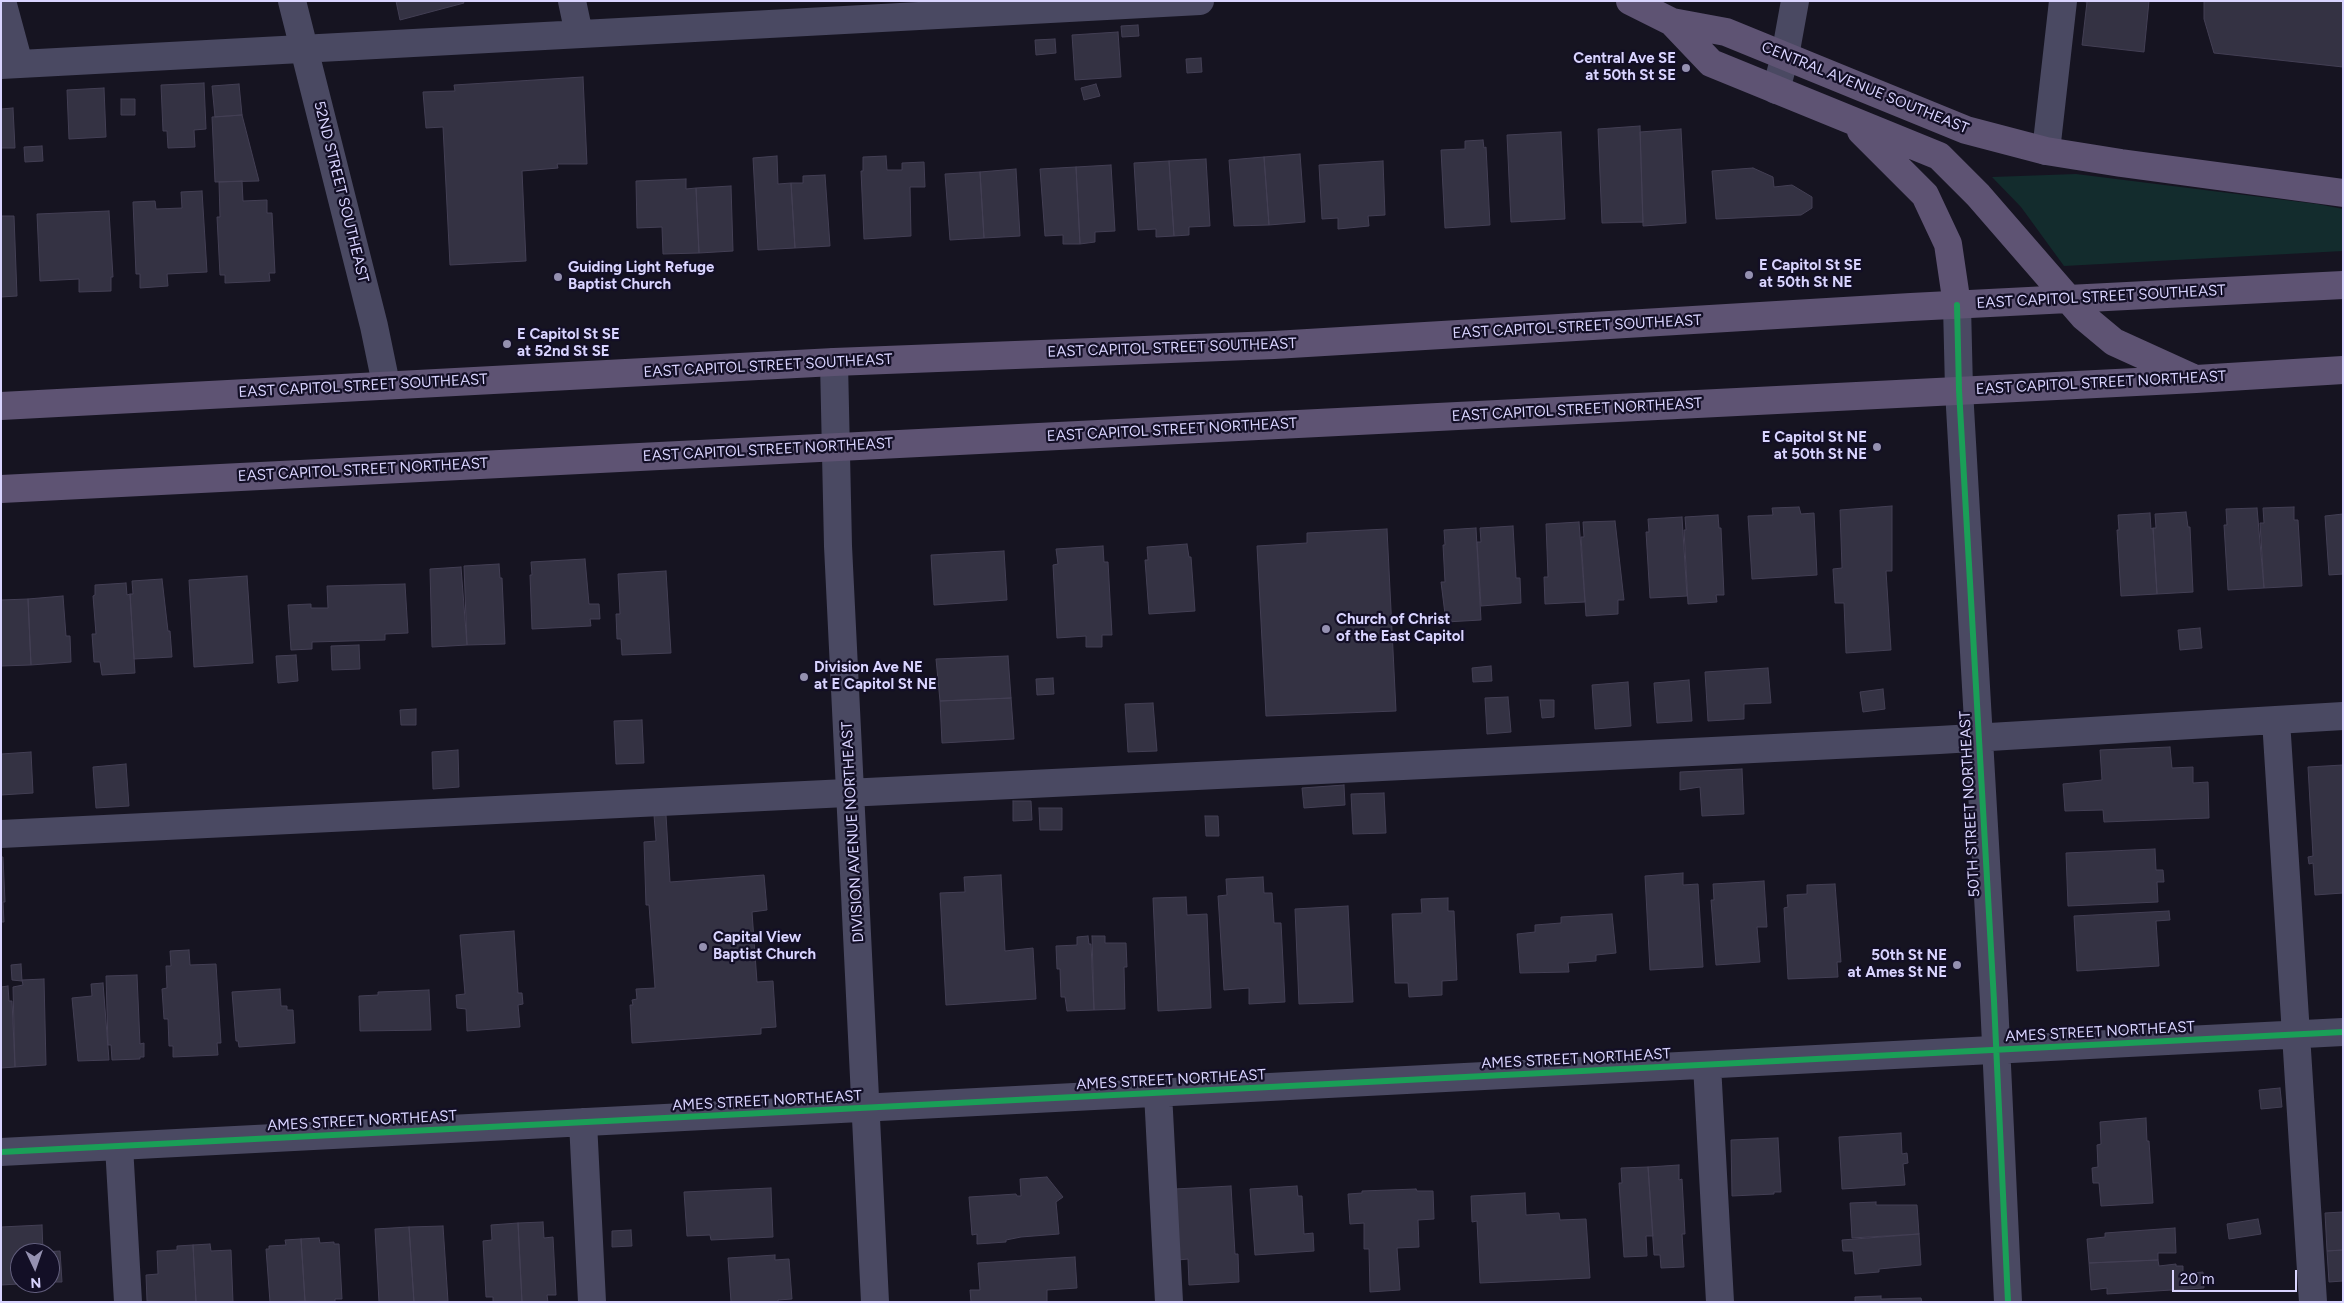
<!DOCTYPE html>
<html>
<head>
<meta charset="utf-8">
<style>
  body { margin:0 }
  #map { position:relative; width:2344px; height:1303px; overflow:hidden; background:#161421; font-family:Figtree,sans-serif }
  canvas { display:block }
  .frame { position:absolute; inset:0; border:2px solid #d9d4ff; pointer-events:none }
  .north { position:absolute; left:10px; top:1243px; width:50px; height:50px; box-sizing:border-box; background:#130f26; border:1px solid #625e7d; border-radius:50%; rotate:177deg; font-size:14px; font-weight:700; line-height:20px; text-align:center; color:#d9d4ff }
  .north::after { content:''; display:block; margin:auto; width:18px; height:22px; background:#9591b1; clip-path:polygon(50% 0,100% 100%,50% 72%,0 100%) }
  .scale { position:absolute; left:2172px; top:1270px; width:125px; height:22px; box-sizing:border-box; border:2px solid #d9d4ff; border-top:0; padding-left:6px; font-size:15px; line-height:18px; white-space:nowrap; color:#d9d4ff; -webkit-text-stroke:4px #130f26; paint-order:stroke }
</style>
</head>
<body>
<div id="map">
<canvas width="2344" height="1303"></canvas>
<div class="frame"></div>
<div class="north">N</div>
<div class="scale">20 m</div>
</div>
<script>
const ctx = document.querySelector('canvas').getContext('2d');
ctx.lineJoin = 'round';
function paint(path, color) { ctx.fillStyle = color; ctx.fill(path, 'evenodd'); }
const shape = rows => new Path2D(rows.map(r => 'M' + r).join(''));
function stroke(path, color, width, dash) { ctx.strokeStyle = color; ctx.lineWidth = width; ctx.lineCap = dash ? 'butt' : 'round'; ctx.setLineDash(dash || []); ctx.stroke(path); }
function label(font, color, halo, rows, align = 'center') {
  ctx.font = font + ' Figtree,sans-serif'; ctx.lineWidth = 4.5; ctx.setLineDash([]); ctx.textBaseline = 'middle'; ctx.strokeStyle = halo; ctx.fillStyle = color; for (const [text, x, y, turn = 0] of rows) {
    ctx.save(); ctx.translate(x, y); ctx.rotate((+turn || 0) * Math.PI / 180); ctx.textAlign = isNaN(turn) ? turn : align; if (halo) ctx.strokeText(text, 0, 0); ctx.fillText(text, 0, 0); ctx.restore();
  }
}
const green = shape([
  [2076,174,2317,204,2343,209,2343,251,2064,266,2021,207,1992,177]
]);
const building = shape([
  [396,1,463,1,464,3,400,20,396,1],
  [2081,1,2149,1,2144,52,2082,45,2087,2,2081,1],
  [2204,1,2343,1,2343,67,2214,53,2204,19,2204,1],
  [1138,25,1139,36,1122,37,1121,26,1138,25],
  [1118,32,1121,77,1075,80,1072,35,1118,32],
  [1055,39,1056,53,1036,55,1035,40,1055,39],
  [1201,58,1202,72,1187,73,1186,59,1201,58],
  [583,77,587,164,557,164,558,168,522,171,526,261,450,265,443,127,426,128,423,92,455,91,454,85,583,77],
  [204,83,206,129,194,130,195,147,168,148,167,131,163,131,161,85,204,83],
  [239,84,242,115,215,117,212,86,239,84],
  [1096,84,1100,96,1084,100,1081,88,1096,84],
  [104,88,106,137,69,139,67,90,104,88],
  [121,99,135,99,135,115,121,115,121,99],
  [13,108,15,148,1,148,1,109,13,108],
  [242,115,259,181,215,182,212,117,242,115],
  [1640,126,1643,222,1602,223,1598,129,1640,126],
  [1681,129,1686,223,1643,226,1640,132,1681,129],
  [1561,132,1565,219,1511,222,1507,135,1561,132],
  [1483,140,1484,148,1486,147,1490,225,1445,228,1441,150,1465,149,1465,141,1483,140],
  [42,146,43,161,25,162,24,147,42,146],
  [1300,154,1305,222,1269,225,1264,157,1300,154],
  [777,156,778,184,791,183,795,248,758,250,753,158,777,156],
  [886,156,887,170,902,170,902,163,924,162,925,187,910,187,911,236,864,239,861,171,863,171,863,157,886,156],
  [1264,157,1269,225,1234,226,1229,160,1264,157],
  [1206,159,1210,226,1189,227,1189,235,1174,236,1169,161,1206,159],
  [1169,161,1174,236,1156,237,1156,229,1138,230,1134,163,1169,161],
  [1383,161,1385,215,1368,216,1369,226,1338,229,1338,218,1322,219,1319,165,1383,161],
  [1111,165,1115,231,1095,232,1095,242,1080,244,1076,167,1111,165],
  [1076,167,1080,244,1063,244,1063,235,1045,236,1040,169,1076,167],
  [1753,168,1773,177,1774,187,1792,185,1812,197,1812,208,1801,215,1716,219,1712,171,1753,168],
  [1016,169,1020,236,984,238,980,172,1016,169],
  [980,172,984,238,950,240,945,174,980,172],
  [825,175,830,246,795,248,791,183,803,183,803,176,825,175],
  [686,179,686,189,696,188,699,253,663,254,662,227,637,228,636,181,686,179],
  [242,181,243,201,267,200,267,213,272,213,275,273,269,273,270,281,225,283,225,275,220,275,217,217,220,217,219,182,242,181],
  [731,186,733,251,699,253,696,188,731,186],
  [202,191,207,272,167,274,168,286,140,288,140,274,136,274,133,202,155,201,156,209,182,208,181,192,202,191],
  [109,211,113,277,111,277,111,291,79,292,79,279,40,281,37,214,109,211],
  [1,216,14,216,17,296,1,297,1,216],
  [1892,506,1892,571,1886,571,1891,650,1846,653,1844,603,1835,603,1833,569,1842,568,1840,510,1892,506],
  [1799,507,1801,514,1814,513,1817,575,1752,579,1748,516,1773,515,1772,508,1799,507],
  [2294,507,2294,520,2298,520,2302,586,2264,588,2260,523,2264,523,2263,508,2294,507],
  [2257,508,2264,588,2228,590,2224,525,2227,525,2226,509,2257,508],
  [2186,512,2188,527,2190,527,2193,592,2157,594,2153,528,2156,528,2155,514,2186,512],
  [2150,513,2151,529,2153,528,2157,594,2121,596,2117,530,2119,530,2118,515,2150,513],
  [2343,514,2343,574,2329,575,2325,516,2343,514],
  [1718,515,1719,528,1721,528,1724,595,1716,595,1717,602,1688,604,1684,530,1686,530,1685,517,1718,515],
  [1682,517,1687,596,1650,598,1646,532,1649,532,1648,519,1682,517],
  [1615,521,1624,600,1618,600,1618,614,1586,616,1581,537,1584,537,1583,522,1615,521],
  [1579,522,1585,602,1545,604,1544,577,1548,577,1546,524,1579,522],
  [1513,526,1516,578,1520,578,1521,603,1481,606,1477,542,1481,542,1480,528,1513,526],
  [1476,528,1481,620,1446,622,1441,582,1445,582,1443,545,1445,545,1444,530,1476,528],
  [1387,529,1396,711,1266,716,1257,546,1307,543,1307,533,1387,529],
  [1187,544,1189,557,1191,557,1195,611,1149,614,1145,560,1148,560,1147,547,1187,544],
  [1103,546,1104,562,1108,562,1112,635,1102,635,1102,647,1086,647,1086,636,1057,638,1053,565,1058,564,1056,549,1103,546],
  [1004,551,1007,600,934,605,931,555,1004,551],
  [585,559,589,604,599,604,600,619,590,619,591,626,532,629,530,575,532,575,531,562,585,559],
  [499,564,500,578,502,578,505,644,467,645,464,566,499,564],
  [461,567,467,645,432,647,430,569,461,567],
  [666,571,671,653,622,655,621,639,617,639,616,614,620,614,618,574,666,571],
  [247,576,253,663,194,667,189,580,247,576],
  [162,579,168,631,170,631,172,657,134,659,130,594,133,594,132,581,162,579],
  [126,583,127,595,130,594,135,673,102,675,100,662,94,662,92,634,96,634,93,596,95,595,95,585,126,583],
  [405,584,408,633,385,634,385,640,312,642,312,649,291,650,288,605,311,604,311,608,328,608,327,586,405,584],
  [63,596,66,636,70,636,71,662,31,665,28,599,63,596],
  [28,599,31,665,1,666,1,600,28,599],
  [2200,628,2202,648,2180,650,2178,630,2200,628],
  [359,645,360,669,332,670,331,646,359,645],
  [296,655,298,681,278,683,276,656,296,655],
  [1008,656,1011,698,940,701,936,659,1008,656],
  [1491,666,1492,681,1473,682,1472,668,1491,666],
  [1768,668,1771,703,1744,704,1744,719,1708,721,1705,672,1768,668],
  [1053,678,1054,694,1037,695,1036,679,1053,678],
  [1689,680,1692,721,1657,723,1654,683,1689,680],
  [1628,682,1631,726,1595,729,1592,685,1628,682],
  [1883,689,1885,709,1863,712,1860,692,1883,689],
  [1508,697,1511,732,1487,734,1485,698,1508,697],
  [1011,698,1014,739,942,743,940,701,1011,698],
  [1540,700,1554,700,1554,717,1542,718,1540,700],
  [1153,703,1157,751,1128,752,1125,704,1153,703],
  [416,709,416,725,401,725,400,710,416,709],
  [642,720,644,763,616,764,614,721,642,720],
  [2170,747,2172,768,2193,767,2193,783,2208,782,2209,818,2104,822,2103,810,2065,811,2063,784,2102,780,2100,750,2170,747],
  [458,750,459,787,433,789,432,752,458,750],
  [31,752,33,793,1,795,1,754,31,752],
  [126,764,129,806,96,808,93,767,126,764],
  [2343,765,2343,893,2315,895,2313,863,2309,864,2308,857,2313,856,2308,767,2343,765],
  [1742,769,1744,814,1702,816,1700,787,1680,790,1680,772,1742,769],
  [1344,785,1345,805,1304,808,1302,788,1344,785],
  [1384,793,1386,833,1353,834,1351,794,1384,793],
  [1013,801,1031,801,1032,820,1013,821,1013,801],
  [1039,808,1062,808,1062,830,1040,830,1039,808],
  [654,815,666,815,670,882,764,875,767,910,752,912,757,982,773,981,776,1027,761,1028,761,1034,632,1043,630,1005,633,1005,632,1000,637,999,636,989,655,988,649,905,646,905,644,842,656,841,654,815],
  [1205,816,1218,816,1219,836,1206,836,1205,816],
  [2155,849,2156,870,2163,870,2164,882,2157,882,2158,902,2068,906,2066,853,2155,849],
  [1,857,3,857,5,902,3,902,4,922,1,922,1,857],
  [1683,873,1683,885,1698,884,1703,967,1650,970,1645,876,1683,873],
  [1001,875,1005,951,1033,948,1036,999,946,1005,940,893,965,892,964,877,1001,875],
  [1263,877,1264,893,1272,893,1274,923,1281,923,1285,1002,1249,1004,1249,988,1224,990,1218,896,1227,895,1226,879,1263,877],
  [1764,881,1767,927,1757,927,1760,962,1716,965,1711,900,1714,900,1713,884,1764,881],
  [1835,884,1841,962,1837,962,1838,977,1788,979,1784,908,1788,907,1787,895,1807,894,1807,885,1835,884],
  [1186,897,1187,915,1207,914,1211,1008,1158,1011,1153,898,1186,897],
  [1448,898,1448,911,1454,911,1457,980,1442,981,1442,995,1409,997,1408,983,1395,983,1392,914,1422,913,1421,899,1448,898],
  [1348,906,1353,1002,1299,1004,1295,909,1348,906],
  [2169,911,2170,920,2156,921,2159,966,2077,971,2074,916,2169,911],
  [1612,914,1616,953,1596,955,1596,961,1568,963,1569,972,1520,973,1517,934,1535,932,1535,925,1561,923,1561,917,1612,914],
  [514,931,518,993,522,993,523,1004,518,1005,520,1027,467,1031,466,1009,457,1008,456,995,465,994,460,935,514,931],
  [1088,936,1089,944,1091,944,1094,1010,1067,1011,1065,997,1061,997,1060,969,1057,969,1056,946,1077,945,1077,937,1088,936],
  [1092,936,1105,936,1105,943,1126,943,1127,967,1124,967,1125,1009,1094,1010,1092,936],
  [189,950,190,965,216,964,221,1043,217,1043,218,1055,173,1057,173,1046,169,1046,168,1019,164,1019,162,989,167,988,166,966,171,966,170,951,189,950],
  [21,964,22,981,12,980,11,965,21,964],
  [137,975,140,1044,144,1043,144,1057,140,1057,140,1059,112,1060,111,1045,108,1045,106,976,137,975],
  [44,979,46,1065,15,1067,13,987,23,985,22,980,44,979],
  [103,983,109,1060,78,1061,72,998,92,996,91,984,103,983],
  [8,986,9,1001,12,1001,15,1067,1,1068,1,987,8,986],
  [280,989,281,1006,287,1006,287,1010,293,1010,295,1043,239,1047,238,1041,236,1041,232,992,280,989],
  [429,990,431,1030,360,1031,359,996,378,995,378,992,429,990],
  [2280,1088,2282,1107,2261,1109,2259,1090,2280,1088],
  [2146,1118,2147,1141,2149,1141,2153,1203,2101,1206,2099,1183,2093,1183,2092,1168,2098,1167,2097,1145,2101,1144,2100,1122,2146,1118],
  [1901,1133,1902,1154,1907,1153,1908,1163,1903,1164,1905,1185,1842,1189,1839,1137,1901,1133],
  [1778,1138,1781,1192,1774,1192,1774,1194,1732,1196,1731,1140,1778,1138],
  [1679,1165,1679,1180,1682,1179,1685,1234,1682,1234,1684,1267,1661,1268,1660,1255,1654,1255,1648,1167,1679,1165],
  [1648,1167,1653,1236,1646,1236,1647,1256,1624,1257,1619,1183,1622,1183,1621,1168,1648,1167],
  [1047,1177,1063,1197,1056,1202,1059,1234,1021,1237,1006,1240,1006,1242,977,1244,977,1234,972,1235,969,1197,1016,1194,1017,1196,1021,1196,1020,1179,1047,1177],
  [1231,1186,1235,1254,1238,1254,1239,1282,1189,1285,1188,1259,1178,1260,1175,1189,1231,1186],
  [1297,1186,1298,1196,1302,1196,1304,1234,1313,1233,1314,1251,1255,1255,1250,1189,1297,1186],
  [771,1188,773,1237,711,1240,710,1235,687,1236,684,1192,771,1188],
  [1416,1189,1417,1191,1433,1191,1434,1219,1418,1220,1419,1247,1397,1248,1400,1290,1370,1292,1369,1249,1364,1249,1364,1223,1350,1224,1348,1194,1362,1193,1362,1191,1416,1189],
  [1525,1193,1526,1215,1559,1213,1560,1220,1586,1219,1590,1278,1480,1283,1477,1221,1472,1222,1471,1196,1525,1193],
  [1876,1202,1876,1205,1917,1205,1919,1234,1852,1238,1850,1203,1876,1202],
  [2343,1212,2343,1250,2327,1251,2325,1213,2343,1212],
  [2258,1219,2261,1234,2229,1239,2227,1224,2258,1219],
  [543,1222,544,1238,553,1237,556,1295,547,1295,548,1302,522,1302,518,1223,543,1222],
  [518,1223,522,1302,493,1302,493,1297,486,1297,483,1241,492,1240,491,1225,518,1223],
  [42,1225,43,1252,60,1251,62,1282,50,1282,50,1253,20,1253,20,1283,37,1283,1,1285,1,1227,42,1225],
  [443,1226,448,1301,414,1302,409,1227,443,1226],
  [409,1227,414,1302,379,1302,375,1229,409,1227],
  [2175,1228,2176,1253,2158,1253,2158,1260,2089,1263,2087,1239,2105,1237,2105,1233,2175,1228],
  [631,1230,632,1246,612,1247,612,1231,631,1230],
  [1919,1234,1921,1265,1879,1269,1879,1272,1855,1274,1853,1251,1843,1251,1842,1240,1919,1234],
  [319,1238,320,1243,334,1242,334,1244,339,1244,342,1299,335,1299,335,1302,305,1301,301,1239,319,1238],
  [301,1239,305,1301,270,1302,266,1249,269,1249,269,1246,286,1245,285,1240,301,1239],
  [210,1244,211,1251,231,1250,233,1302,196,1302,193,1245,210,1244],
  [193,1245,196,1302,147,1301,146,1275,158,1274,157,1251,177,1250,177,1246,193,1245],
  [2343,1250,2343,1281,2329,1282,2327,1251,2343,1250],
  [775,1255,775,1260,789,1259,792,1299,778,1300,778,1302,731,1302,728,1258,775,1255],
  [1075,1257,1077,1288,1047,1290,1047,1302,971,1302,970,1290,980,1290,978,1263,1075,1257],
  [2158,1260,2159,1266,2176,1264,2176,1266,2183,1266,2183,1274,2203,1272,2204,1288,2107,1294,2107,1288,2091,1290,2089,1263,2158,1260],
  [1881,1296,1881,1299,1921,1298,1922,1302,1855,1302,1855,1297,1881,1296]
]);
const minor = shape([
  [2,1,19,64],
  [292,1,374,326,386,384],
  [572,1,579,34],
  [1,65,1200,1],
  [1776,90,1785,56,1795,1],
  [2046,151,2063,1],
  [1957,305,1959,390,1994,1001,2008,1302],
  [834,362,838,546,875,1302],
  [2276,720,2313,1302],
  [1,834,1939,740,2343,716],
  [1707,1065,1720,1302],
  [1158,1093,1169,1302],
  [583,1122,592,1302],
  [119,1146,128,1302],
  [1,1152,2343,1032]
]);
const major = shape([
  [1630,1,1672,22,1726,32,1966,130,2046,151,2121,163,2343,193],
  [1672,22,1711,63,1939,156,1978,195,2084,317,2114,342,2191,377],
  [1861,131,1925,195,1948,244,1957,305],
  [1,406,834,362,1274,345,1911,307,2343,285],
  [1,489,2196,379,2343,370]
]);
const cycleway = shape([
  [1957,305,1959,390,1994,1001,2008,1302],
  [1,1152,2343,1032]
]);
const markers = [
  [1686,68,5,"#9591b1"],
  [1749,275,5,"#9591b1"],
  [558,277,5,"#9591b1"],
  [507,344,5,"#9591b1"],
  [1877,447,5,"#9591b1"],
  [1326,629,5,"#9591b1"],
  [804,677,5,"#9591b1"],
  [703,947,5,"#9591b1"],
  [1957,965,5,"#9591b1"]
];
const poiNames = [
  ["Central Ave SE",1676,59,"right"],
  ["at 50th St SE",1676,76,"right"],
  ["E Capitol St SE",1759,266],
  ["at 50th St NE",1759,283],
  ["Guiding Light Refuge",568,268],
  ["Baptist Church",568,285],
  ["E Capitol St SE",517,335],
  ["at 52nd St SE",517,352],
  ["E Capitol St NE",1867,438,"right"],
  ["at 50th St NE",1867,455,"right"],
  ["Church of Christ",1336,620],
  ["of the East Capitol",1336,637],
  ["Division Ave NE",814,668],
  ["at E Capitol St NE",814,685],
  ["Capital View",713,938],
  ["Baptist Church",713,955],
  ["50th St NE",1947,956,"right"],
  ["at Ames St NE",1947,973,"right"]
];
const streetNames = [
  ["CENTRAL AVENUE SOUTHEAST",1865,88,22],
  ["52ND STREET SOUTHEAST",341,192,76],
  ["EAST CAPITOL STREET SOUTHEAST",2101,297,-3],
  ["EAST CAPITOL STREET SOUTHEAST",1577,327,-3],
  ["EAST CAPITOL STREET SOUTHEAST",1172,348,-2],
  ["EAST CAPITOL STREET SOUTHEAST",768,366,-3],
  ["EAST CAPITOL STREET NORTHEAST",2101,383,-3],
  ["EAST CAPITOL STREET SOUTHEAST",363,386,-3],
  ["EAST CAPITOL STREET NORTHEAST",1577,410,-3],
  ["EAST CAPITOL STREET NORTHEAST",1172,430,-3],
  ["EAST CAPITOL STREET NORTHEAST",768,450,-3],
  ["EAST CAPITOL STREET NORTHEAST",363,470,-3],
  ["50TH STREET NORTHEAST",1970,804,-93],
  ["DIVISION AVENUE NORTHEAST",853,832,-93],
  ["AMES STREET NORTHEAST",2100,1032,-3],
  ["AMES STREET NORTHEAST",1576,1059,-3],
  ["AMES STREET NORTHEAST",1171,1080,-3],
  ["AMES STREET NORTHEAST",767,1101,-3],
  ["AMES STREET NORTHEAST",362,1121,-3]
];
paint(green, '#132c2d');
paint(building, '#343243');
stroke(building, '#433f54', 1);
stroke(minor, '#4a4962', 28);
stroke(major, '#5e5373', 28);
stroke(cycleway, '#1a9f57', 6);
for (const [x, y, r, color] of markers) { const dot = new Path2D(); dot.arc(x, y, r, 0, 2 * Math.PI); ctx.fillStyle = color; ctx.fill(dot); stroke(dot, '#130f26', 2); }
label('bold 15px', '#d9d4ff', '#130f26', poiNames, 'left');
label('15px', '#d9d4ff', '#130f26', streetNames);
</script>
</body>
</html>
